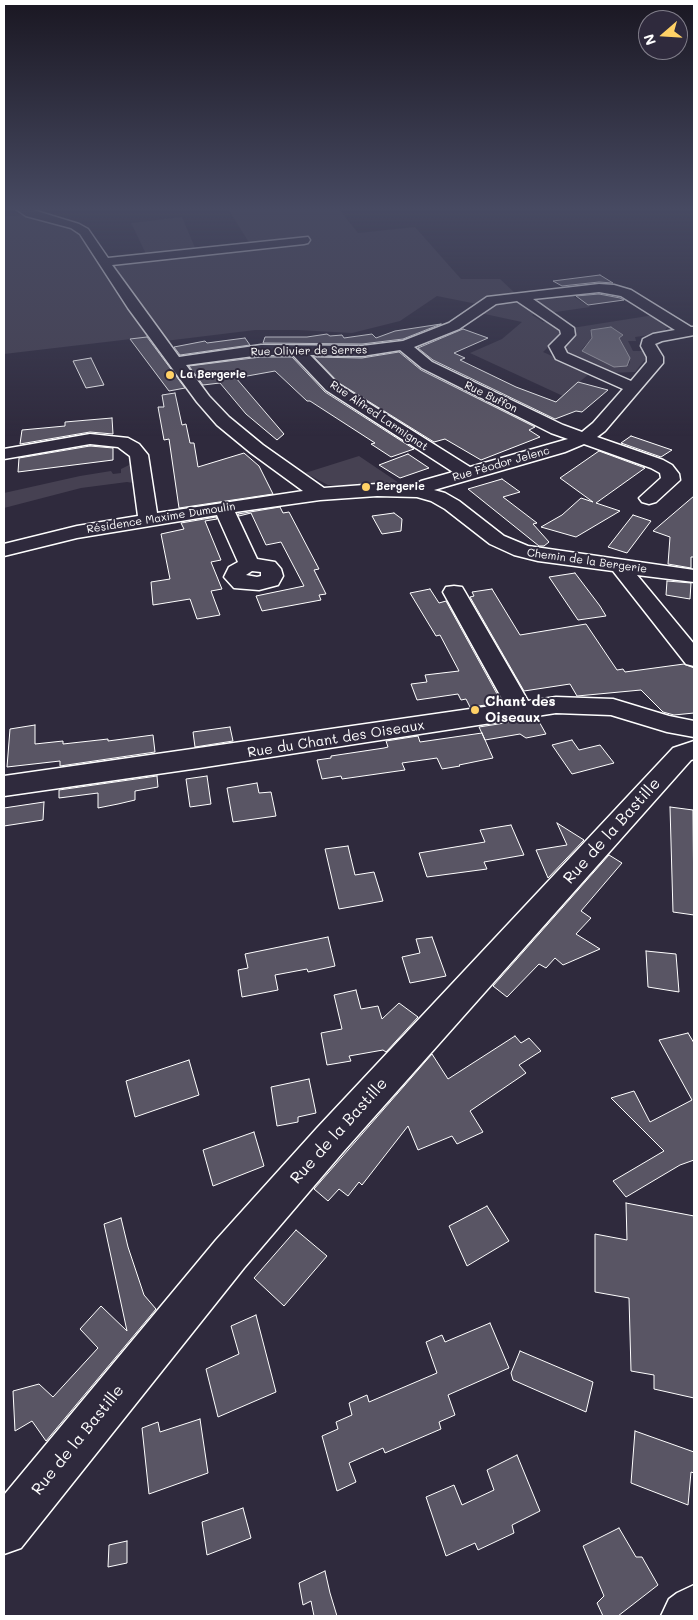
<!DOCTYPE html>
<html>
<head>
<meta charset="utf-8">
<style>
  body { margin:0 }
  #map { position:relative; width:698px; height:1620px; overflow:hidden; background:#2f2a3d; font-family:Mali,sans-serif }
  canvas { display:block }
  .frame { position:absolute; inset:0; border:5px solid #fff; pointer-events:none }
  .north { position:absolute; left:638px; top:10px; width:50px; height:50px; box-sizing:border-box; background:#2f2a3d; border:1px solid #827f8b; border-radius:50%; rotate:251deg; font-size:14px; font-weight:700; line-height:20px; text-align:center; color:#fff }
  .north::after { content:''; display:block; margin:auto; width:18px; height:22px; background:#ffd166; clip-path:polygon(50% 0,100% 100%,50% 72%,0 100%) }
</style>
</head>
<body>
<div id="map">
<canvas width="698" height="1620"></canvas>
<div class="frame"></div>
<div class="north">N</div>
</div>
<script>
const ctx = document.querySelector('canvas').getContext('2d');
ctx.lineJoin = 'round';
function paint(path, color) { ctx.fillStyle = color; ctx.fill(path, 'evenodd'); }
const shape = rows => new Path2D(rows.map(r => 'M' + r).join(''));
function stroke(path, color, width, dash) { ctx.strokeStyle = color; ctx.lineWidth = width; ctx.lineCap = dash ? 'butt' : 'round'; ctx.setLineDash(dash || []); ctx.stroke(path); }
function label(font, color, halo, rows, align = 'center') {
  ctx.font = font + ' Mali,sans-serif'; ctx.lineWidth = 4; ctx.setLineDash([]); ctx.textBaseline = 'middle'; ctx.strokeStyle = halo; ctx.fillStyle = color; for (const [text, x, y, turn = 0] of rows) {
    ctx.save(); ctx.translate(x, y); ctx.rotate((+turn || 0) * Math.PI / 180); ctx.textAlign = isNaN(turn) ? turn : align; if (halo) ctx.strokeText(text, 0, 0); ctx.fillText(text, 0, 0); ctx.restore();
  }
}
const green = shape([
  [228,209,339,209,358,233,415,227,461,279,500,279,517,295,477,304,437,296,400,321,352,333,298,330,255,330,165,341,148,337,4,354,4,216,40,214,81,225,90,233,107,260,147,256,131,223,182,217,196,250,250,244],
  [570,294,590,307,549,313,535,304,542,297],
  [504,301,524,304,536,312,532,315,543,322,550,321,561,328,562,334,543,352,590,373,563,396,470,353,502,339,522,322,480,313,492,304],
  [654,315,669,325,663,333,635,337,636,341,628,341,633,351,643,351,646,358,635,372,608,373,566,355,561,347,572,328],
  [592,338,619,338,630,358,630,363,627,366,582,349],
  [359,456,399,483,351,486,328,485,305,473],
  [131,464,133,483,127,482,81,488,4,508,4,493,80,476,111,471,113,474,121,473,121,469]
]);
const water = shape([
  [611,327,623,335,619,338,630,358,627,366,614,367,582,351,592,338,591,330,611,327]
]);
const building = shape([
  [600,275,613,283,599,282,562,286,553,281,600,275],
  [599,294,620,298,624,300,588,305,576,296,599,294],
  [441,324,403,339,362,344,263,343,265,337,307,337,327,334,330,336,342,335,344,338,372,334,376,338,395,331,441,324],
  [463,329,488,338,454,353,465,358,460,360,516,387,556,402,578,382,608,390,582,412,576,411,555,419,433,360,418,348,463,329],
  [147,337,185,388,169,391,130,339,147,337],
  [245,338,250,345,180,355,174,347,205,341,207,343,245,338],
  [399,352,421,370,535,427,529,430,540,437,481,460,445,439,434,442,339,383,314,357,362,358,399,352],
  [261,357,292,357,325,392,414,449,391,457,371,444,375,443,310,401,307,401,275,371,236,378,284,434,277,440,246,414,220,383,203,385,189,366,261,357],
  [91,358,104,385,86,388,73,361,91,358],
  [175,393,182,425,186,424,190,443,194,443,198,467,244,453,259,466,273,494,179,508,169,439,164,440,158,407,164,407,162,395,175,393],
  [112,418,113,434,90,432,20,444,22,430,65,426,65,422,112,418],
  [631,436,672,450,661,457,621,443,631,436],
  [90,446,113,448,113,460,18,472,19,458,90,446],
  [599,451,645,468,596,503,620,511,576,537,541,527,562,515,581,498,593,502,560,478,599,451],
  [408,454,429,468,400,478,379,465,408,454],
  [502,479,520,492,503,497,537,523,533,524,549,542,544,546,539,546,468,489,502,479],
  [694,496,694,557,691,557,691,568,668,564,670,537,653,531,694,496],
  [280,507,283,513,289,512,319,569,314,570,326,594,319,595,321,600,262,611,256,596,304,586,281,542,266,545,251,513,239,516,238,514,280,507],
  [394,513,402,519,401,531,382,534,372,516,394,513],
  [633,515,651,521,627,553,608,547,633,515],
  [216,517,217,519,205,521,221,560,211,562,222,589,211,591,220,615,197,619,190,599,153,605,151,582,170,579,161,534,184,529,181,523,216,517],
  [575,573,600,606,606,616,578,620,549,577,575,573],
  [667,581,691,583,690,599,666,595,667,581],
  [430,589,439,603,446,601,502,703,470,707,466,699,461,700,458,694,417,700,411,684,427,682,425,675,459,671,440,635,436,636,410,593,430,589],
  [492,589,520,635,586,624,617,670,623,669,625,672,684,664,694,668,694,713,674,715,663,712,641,690,577,696,570,684,524,691,470,597,474,596,472,592,492,589],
  [537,718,546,734,526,738,520,734,485,740,479,727,537,718],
  [35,725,35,744,63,741,63,744,108,739,108,741,153,735,155,752,60,766,60,761,7,767,10,729,35,725],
  [230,727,233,741,195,747,193,732,230,727],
  [482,733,493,758,459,765,460,766,442,769,437,758,402,763,405,770,342,779,341,776,322,779,317,760,331,758,331,756,384,748,388,747,386,741,418,736,420,742,482,733],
  [572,740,579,750,600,745,614,763,572,774,552,745,572,740],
  [157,776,158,787,135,791,135,800,118,804,98,808,98,793,59,798,59,790,157,776],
  [207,776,211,804,190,807,186,779,207,776],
  [257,783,259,793,271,792,276,816,233,822,227,788,257,783],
  [44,802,43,820,4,826,4,808,44,802],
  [670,807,693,810,694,915,673,912,670,807],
  [557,823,584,840,548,878,536,850,567,845,557,823],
  [511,825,524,855,484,862,487,869,427,877,419,853,485,842,480,830,511,825],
  [348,846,355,875,374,872,383,901,339,909,325,849,348,846],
  [609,855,622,863,581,911,591,918,576,934,600,949,563,965,555,958,546,968,539,964,507,997,493,986,609,855],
  [328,937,335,966,308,972,307,969,275,975,278,990,242,997,238,970,248,968,245,954,328,937],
  [432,937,446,976,410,983,402,957,420,953,416,939,432,937],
  [646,951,676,954,679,992,648,987,646,951],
  [356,990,361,1009,378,1006,382,1019,399,1003,418,1017,386,1052,383,1050,349,1056,351,1061,327,1065,321,1033,342,1029,334,995,356,990],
  [688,1033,694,1043,694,1160,680,1165,626,1197,613,1181,664,1151,611,1098,634,1091,650,1122,692,1100,659,1040,688,1033],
  [515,1036,521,1043,529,1038,541,1051,519,1065,526,1073,470,1111,483,1132,457,1144,452,1136,418,1150,408,1126,362,1185,359,1182,348,1196,339,1189,328,1201,314,1189,432,1054,448,1079,515,1036],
  [189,1060,199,1095,135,1117,126,1081,189,1060],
  [309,1079,316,1113,298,1117,298,1122,277,1126,271,1087,309,1079],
  [254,1132,264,1166,213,1186,203,1150,254,1132],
  [626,1203,694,1216,694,1398,654,1389,654,1375,631,1371,629,1298,595,1292,595,1234,627,1240,626,1203],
  [487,1206,509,1241,467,1266,449,1226,487,1206],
  [121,1218,128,1247,144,1295,156,1309,46,1441,32,1421,15,1431,13,1391,39,1384,53,1397,98,1348,80,1329,101,1306,127,1331,104,1224,121,1218],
  [296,1230,327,1256,284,1306,254,1278,296,1230],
  [256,1315,276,1392,218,1417,206,1369,239,1354,231,1326,256,1315],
  [490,1323,509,1368,448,1395,455,1415,439,1422,441,1429,385,1453,383,1448,349,1463,356,1482,337,1491,322,1436,338,1429,336,1422,352,1415,349,1403,367,1395,369,1402,437,1373,426,1342,442,1335,445,1342,490,1323],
  [520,1351,593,1382,586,1412,513,1380,511,1373,520,1351],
  [200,1419,208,1473,149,1494,142,1428,158,1422,160,1432,200,1419],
  [635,1431,694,1452,694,1473,691,1472,688,1505,631,1483,635,1431],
  [517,1455,540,1511,512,1525,514,1533,478,1550,475,1543,446,1556,426,1497,454,1485,462,1505,494,1490,487,1470,517,1455],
  [243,1508,251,1538,207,1555,202,1522,243,1508],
  [619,1528,636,1557,642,1557,658,1585,618,1616,603,1616,597,1603,604,1596,583,1546,619,1528],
  [127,1541,127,1563,108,1567,109,1545,127,1541],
  [325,1571,330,1593,337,1616,314,1616,311,1601,303,1605,299,1583,325,1571]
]);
const minor = shape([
  [16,209,30,209,79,224,88,229,108,258,308,237,310,240,308,243,304,244,112,265,179,357,261,345,362,346,403,341,449,323,487,297,599,284,614,285,631,290,691,327,694,327,694,335,662,341,655,344,663,357,663,363,605,431,597,437,663,460,672,465,679,474,680,480,656,502,649,504,642,502,639,498,661,478,660,473,651,468,584,444,565,452,434,490,445,493,459,501,504,536,528,546,694,570,694,582,637,575,694,644,694,666,686,664,613,571,538,561,514,555,490,544,445,509,431,501,417,497,377,496,320,500,235,512,257,559,275,562,281,569,283,576,278,585,259,590,234,588,224,577,229,567,238,562,217,515,77,538,4,556,4,544,77,526,138,516,130,456,118,447,90,444,4,459,4,449,90,434,128,438,139,444,148,455,157,513,303,491,251,453,217,425,197,402,128,308,80,234,71,228,26,216,16,209],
  [599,292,621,296,675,330,653,334,643,339,641,346,647,357,647,362,631,381,567,353,564,347,575,335,574,328,533,299,599,292],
  [517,301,560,330,561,334,549,346,556,359,623,389,593,423,582,432,563,425,432,362,414,347,459,329,496,304,517,301],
  [400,350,422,368,551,433,568,439,470,467,338,384,310,355,362,356,400,350],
  [261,355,293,355,326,390,453,472,421,481,414,485,377,484,324,488,263,445,229,417,209,396,186,365,261,355],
  [252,571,261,572,261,576,257,577,246,575,252,571],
  [454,586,462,587,465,592,528,701,556,697,613,699,669,716,694,721,694,737,667,732,611,715,556,713,199,768,4,796,4,776,505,704,443,592,446,587,454,586],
  [694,741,694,759,691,760,343,1152,244,1268,21,1548,4,1554,4,1495,216,1240,317,1128,673,748,694,741],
  [694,1585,694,1616,661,1616,669,1599,677,1593,694,1585]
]);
const markers = [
  [170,375,5,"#ffd166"],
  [366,487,5,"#ffd166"],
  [475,710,5,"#ffd166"]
];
const farStreetnames = [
  ["Rue Olivier de Serres",309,351,-1],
  ["Rue Buffon",491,397,26],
  ["Rue Alfred Larmignat",379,416,34],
  ["Rue Féodor Jelenc",501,464,-16],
  ["Résidence Maxime Dumoulin",161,518,-9],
  ["Chemin de la Bergerie",587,561,8]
];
const farPoinames = [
  ["La Bergerie",180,375],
  ["Bergerie",376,487]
];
const poiNames = [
  ["Chant des",485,702],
  ["Oiseaux",485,718]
];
const streetNames = [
  ["Rue du Chant des Oiseaux",336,739,-9]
];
const nearStreetnames = [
  ["Rue de la Bastille",612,831,-48],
  ["Rue de la Bastille",339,1131,-48],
  ["Rue de la Bastille",78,1440,-51]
];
paint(green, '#464152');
paint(water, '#6d6a77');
stroke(water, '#a7a6ad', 1);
paint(building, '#595564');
stroke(building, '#fff', 1);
stroke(minor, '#fff', 3);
paint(minor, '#2f2a3d');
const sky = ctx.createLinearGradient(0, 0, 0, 436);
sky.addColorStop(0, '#1a1722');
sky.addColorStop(0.48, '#474a62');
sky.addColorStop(1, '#474a6200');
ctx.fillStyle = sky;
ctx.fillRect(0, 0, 698, 436);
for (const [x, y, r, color] of markers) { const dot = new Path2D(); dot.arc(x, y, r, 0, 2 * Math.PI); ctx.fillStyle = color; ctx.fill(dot); stroke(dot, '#2f2a3d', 2); }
label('11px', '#fff', '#2f2a3d', farStreetnames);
label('bold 11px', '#fff', '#2f2a3d', farPoinames, 'left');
label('bold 14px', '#fff', '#2f2a3d', poiNames, 'left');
label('14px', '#fff', '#2f2a3d', streetNames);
label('16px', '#fff', '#2f2a3d', nearStreetnames);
</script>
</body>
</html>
